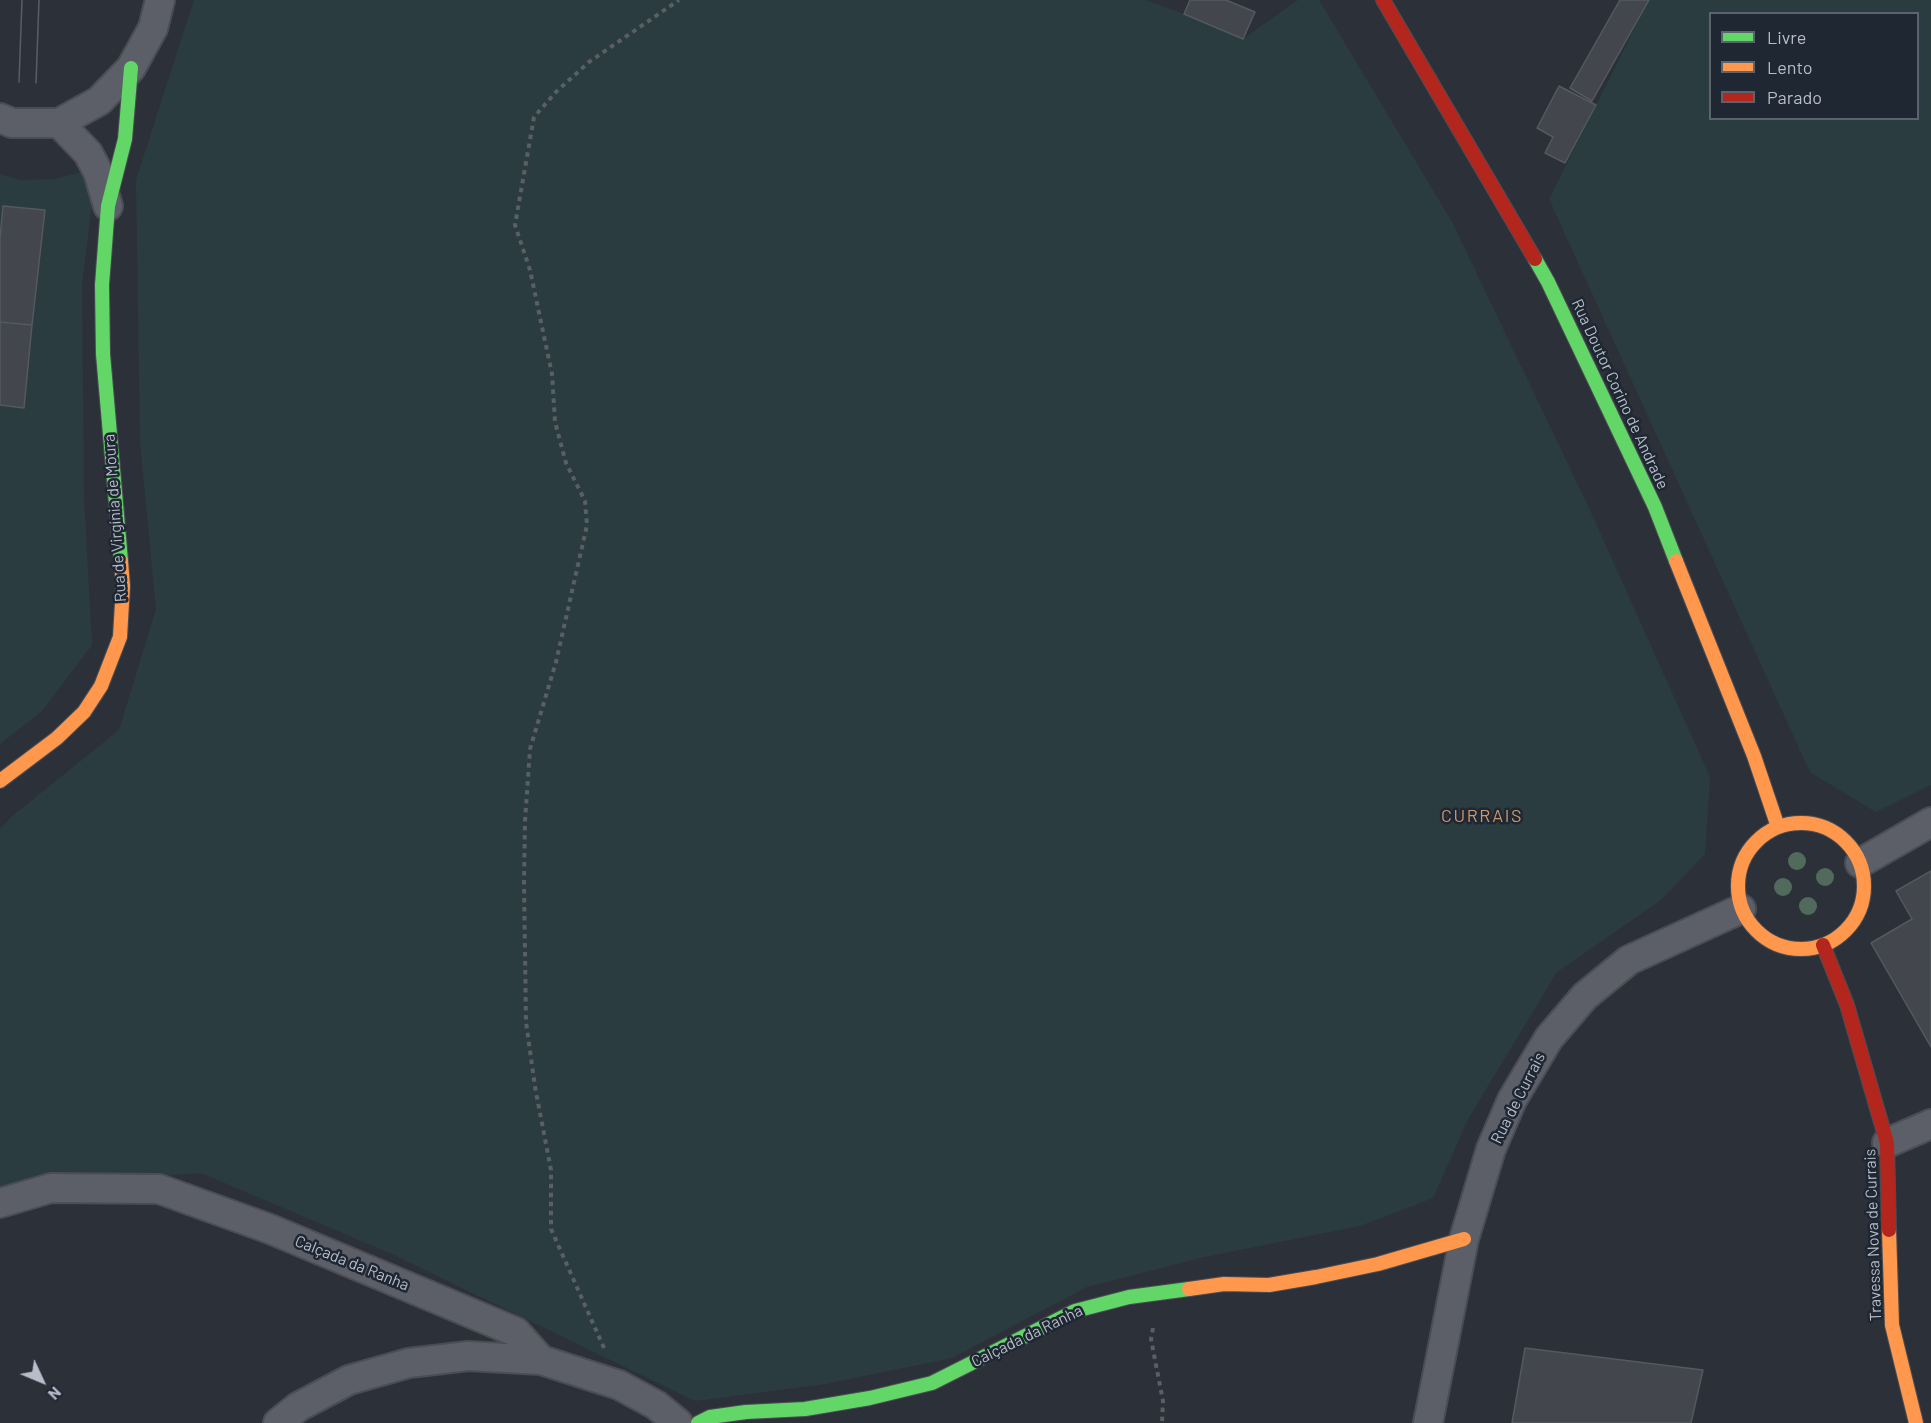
<!DOCTYPE html>
<html>
<head>
<meta charset="utf-8">
<style>
  body { margin:0 }
  #map { position:relative; width:1931px; height:1423px; overflow:hidden; background:#2c3139; font-family:Barlow,sans-serif }
  canvas { display:block }
  .legend { position:absolute; left:1709px; top:12px; width:210px; height:108px; box-sizing:border-box; background:#1f2733; border:2px solid #5c636f; margin:0; padding:8px 10px; list-style:none; font-size:18px; color:#b7bdc9 }
  .legend li { display:flex; align-items:center; gap:12px; height:30px }
  .legend b { width:30px; border:2px solid #5c636f }
  .north { position:absolute; left:12px; top:1351px; width:60px; height:60px; -webkit-text-stroke:4px #1f2733; paint-order:stroke; rotate:134deg; font-size:16px; font-weight:700; line-height:24px; text-align:center; color:#b7bdc9 }
  .north::after { content:''; display:block; margin:auto; width:21px; height:27px; background:#b7bdc9; clip-path:polygon(50% 0,100% 100%,50% 72%,0 100%) }
</style>
</head>
<body>
<div id="map">
<canvas width="1931" height="1423"></canvas>
<ul class="legend">
<li><b style="height:8px;background:#63d668"></b>Livre</li>
<li><b style="height:8px;background:#ff974d"></b>Lento</li>
<li><b style="height:8px;background:#b3261e"></b>Parado</li>
</ul>
<div class="north">N</div>
</div>
<script>
const ctx = document.querySelector('canvas').getContext('2d');
ctx.lineJoin = 'round';
function paint(path, color) { ctx.fillStyle = color; ctx.fill(path, 'evenodd'); }
const shape = rows => new Path2D(rows.map(r => 'M' + r).join(''));
function stroke(path, color, width, dash) { ctx.strokeStyle = color; ctx.lineWidth = width; ctx.lineCap = dash ? 'butt' : 'round'; ctx.setLineDash(dash || []); ctx.stroke(path); }
function label(font, color, halo, rows, align = 'center') {
  ctx.font = font + ' Barlow,sans-serif'; ctx.lineWidth = 5; ctx.setLineDash([]); ctx.textBaseline = 'middle'; ctx.strokeStyle = halo; ctx.fillStyle = color; for (const [text, x, y, turn = 0] of rows) {
    ctx.save(); ctx.translate(x, y); ctx.rotate((+turn || 0) * Math.PI / 180); ctx.textAlign = isNaN(turn) ? turn : align; if (halo) ctx.strokeText(text, 0, 0); ctx.fillText(text, 0, 0); ctx.restore();
  }
}
const green = shape([
  [194,0,1145,0,1184,14,1243,39,1298,0,1319,0,1452,222,1589,508,1710,777,1705,854,1661,900,1557,972,1468,1119,1433,1198,1360,1226,1200,1258,1087,1287,952,1358,825,1384,695,1401,392,1254,201,1173,22,1187,0,1192,0,829,11,817,119,730,156,609,140,442,136,180],
  [1649,0,1931,0,1931,785,1876,812,1810,772,1549,199],
  [1710,14,1918,14,1918,118,1710,118],
  [87,171,93,195,82,284,84,497,92,645,42,711,0,744,0,174,20,180,54,179]
]);
const building = shape([
  [1190,0,1226,0,1255,12,1243,39,1184,14,1190,0],
  [1620,0,1649,0,1592,101,1570,88,1620,0],
  [1559,86,1596,105,1565,163,1545,153,1553,137,1537,128,1559,86],
  [3,206,45,210,32,325,0,322,0,238,3,206],
  [0,322,32,325,24,408,0,405,0,322],
  [1931,871,1931,1047,1871,943,1912,919,1896,891,1931,871],
  [1525,1348,1703,1370,1691,1423,1512,1423,1525,1348]
]);
const path = shape([
  [1153,1328,1151,1339,1163,1401,1162,1423],
  [604,1348,551,1229,551,1170,535,1087,526,1022,524,884,525,821,530,749,556,662,587,525,585,501,566,463,555,422,552,374,530,270,515,225,534,117,556,92,589,62,679,0]
]);
const street = shape([
  [0,118,12,123,59,123,99,101,131,68,153,28,160,0],
  [59,123,88,153,98,172,108,206],
  [1860,863,1931,822],
  [1887,1143,1931,1124],
  [0,1203,51,1188,159,1189,270,1229,516,1332,541,1360,619,1385,656,1405,678,1423],
  [278,1423,298,1407,349,1380,409,1363,468,1356,541,1360],
  [1428,1423,1464,1239,1491,1149,1512,1100,1549,1038,1585,996,1629,960,1741,909]
]);
const fast = shape([
  [1535,259,1548,282,1655,507,1676,561],
  [121,561,103,354,102,285,108,206,125,139,131,68],
  [698,1423,710,1417,746,1412,805,1409,870,1398,932,1383,1075,1311,1129,1297,1189,1289]
]);
const slow = shape([
  [1676,561,1754,756,1778,827],
  [0,781,57,738,84,712,101,686,120,637,123,586,121,561],
  '1738 886a63 63 0 1 1 126 0a63 63 0 1 1-126 0Z',
  [1889,1230,1892,1325,1916,1423],
  [1189,1289,1224,1284,1269,1285,1316,1277,1378,1264,1464,1239]
]);
const jam = shape([
  [1383,0,1535,259],
  [1823,945,1847,1005,1887,1143,1889,1230]
]);
const tram = shape([
  [19,82,22,0],
  [36,83,39,0]
]);
const trees = [
  [1797,861],
  [1825,877],
  [1783,887],
  [1808,906]
];
const streetNames = [
  ["Rua Doutor Corino de Andrade",1620,394,65],
  ["Rua de Virgínia de Moura",115,518,-94],
  ["Rua de Currais",1518,1098,-63],
  ["Travessa Nova de Currais",1873,1235,-92],
  ["Calçada da Ranha",352,1263,22],
  ["Calçada da Ranha",1027,1336,-26]
];
const neighbourhoodNames = [
  ["CURRAIS",1482,816]
];
paint(green, '#2a3c3f');
paint(building, '#43474d');
stroke(building, '#545860', 1.5);
stroke(street, '#4a4d54', 32);
stroke(fast, '#4a4d54', 16);
stroke(slow, '#4a4d54', 16);
stroke(jam, '#4a4d54', 16);
stroke(path, '#595f64', 4, [4.5, 4.5]);
stroke(street, '#5c5f67', 28);
stroke(fast, '#63d668', 14);
stroke(slow, '#ff974d', 14);
stroke(jam, '#b3261e', 14);
stroke(tram, '#5a5e64', 1.5);
ctx.fillStyle = '#516a5c';
for (const [x, y] of trees) { ctx.beginPath(); ctx.arc(x, y, 9, 0, 2 * Math.PI); ctx.fill(); }
label('16px', '#b7bdc9', '#1f2733', streetNames);
ctx.letterSpacing = '1.5px';
label('18px', '#ce986c', '#1f2733', neighbourhoodNames);
ctx.letterSpacing = '0px';
</script>
</body>
</html>
